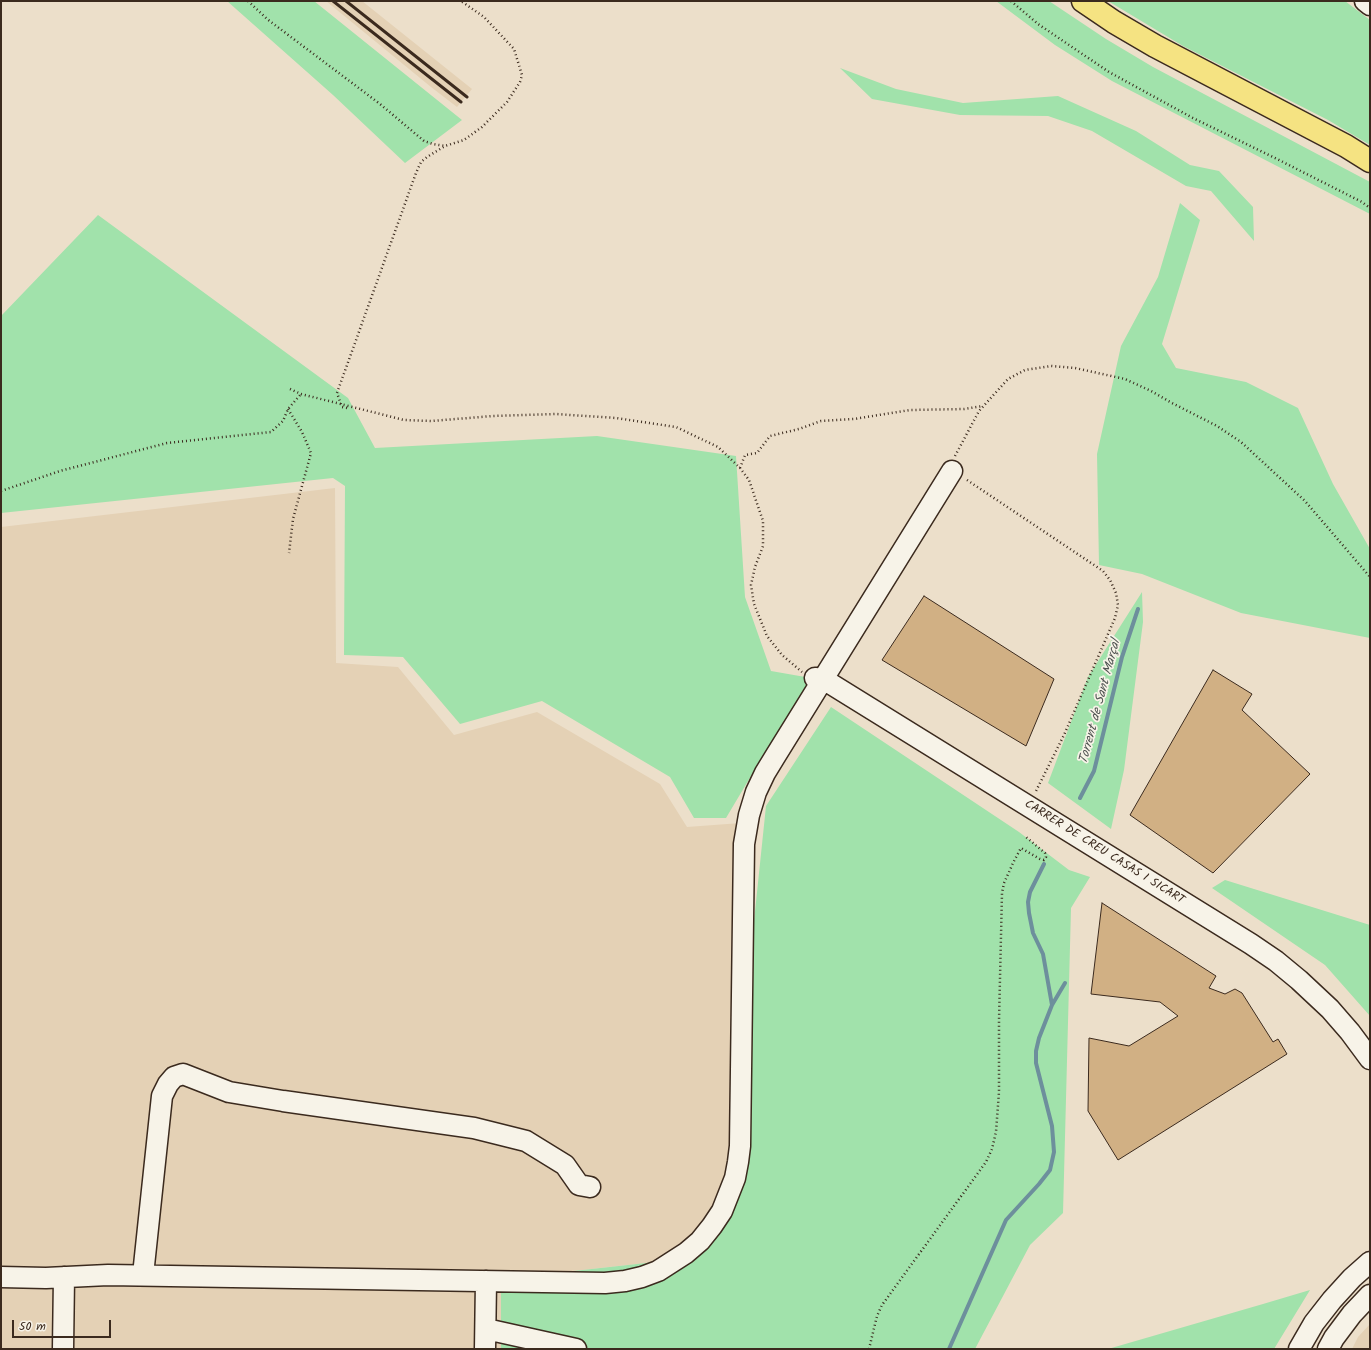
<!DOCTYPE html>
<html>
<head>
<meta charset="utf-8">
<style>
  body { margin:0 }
  #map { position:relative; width:1371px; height:1350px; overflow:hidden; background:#ecdfca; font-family:Kalam,sans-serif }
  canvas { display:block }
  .frame { position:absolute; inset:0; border:2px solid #3b2a1e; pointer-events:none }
  .scale { position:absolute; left:12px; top:1320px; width:99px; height:18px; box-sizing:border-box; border:2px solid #3b2a1e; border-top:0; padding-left:5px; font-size:12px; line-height:14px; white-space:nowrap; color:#3b2a1e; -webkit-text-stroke:3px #f7f3e8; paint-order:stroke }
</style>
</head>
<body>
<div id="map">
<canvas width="1371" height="1350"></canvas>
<div class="frame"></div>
<div class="scale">50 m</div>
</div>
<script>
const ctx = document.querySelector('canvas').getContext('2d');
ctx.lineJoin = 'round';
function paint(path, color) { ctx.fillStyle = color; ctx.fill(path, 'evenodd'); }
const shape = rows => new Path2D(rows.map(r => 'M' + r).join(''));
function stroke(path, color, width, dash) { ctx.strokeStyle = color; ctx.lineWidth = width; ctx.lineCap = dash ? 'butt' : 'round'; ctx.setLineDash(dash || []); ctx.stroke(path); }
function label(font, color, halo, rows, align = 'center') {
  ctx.font = font + ' Kalam,sans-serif'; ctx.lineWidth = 3.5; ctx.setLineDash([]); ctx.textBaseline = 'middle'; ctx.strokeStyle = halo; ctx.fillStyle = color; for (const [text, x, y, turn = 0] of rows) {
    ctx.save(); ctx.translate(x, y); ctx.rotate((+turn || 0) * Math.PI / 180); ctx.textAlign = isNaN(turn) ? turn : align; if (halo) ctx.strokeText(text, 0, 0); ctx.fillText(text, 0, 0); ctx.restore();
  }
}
const built = shape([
  [326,1,362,1,472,89,457,107,431,87],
  [335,488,336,663,398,667,454,735,537,712,660,784,687,827,741,823,737,1084,728,1181,705,1231,655,1262,501,1279,501,1349,1,1349,1,527],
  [1370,1324,1370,1349,1352,1349,1358,1337]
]);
const green = shape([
  [227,1,314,1,462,120,405,163,333,95],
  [996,1,1049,1,1106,39,1153,67,1370,182,1370,214,1112,81,1055,45],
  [1108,1,1345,1,1370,20,1370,145,1328,120,1183,46],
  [840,68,896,89,963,103,1058,96,1136,131,1190,165,1219,171,1253,207,1254,241,1211,191,1186,186,1092,131,1048,116,960,115,872,99],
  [1180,203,1200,220,1162,344,1176,368,1246,382,1298,408,1333,484,1370,549,1370,638,1241,613,1142,574,1099,565,1097,454,1121,346,1158,277],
  [98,215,348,398,375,448,597,436,736,456,745,597,771,671,811,678,773,739,726,818,694,818,670,777,542,701,460,724,403,657,344,655,345,486,333,478,1,513,1,316],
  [1142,592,1143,622,1124,770,1111,829,1048,783,1088,677],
  [831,707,1019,832,1069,870,1090,877,1071,908,1063,1213,1030,1245,975,1349,501,1349,501,1279,655,1262,705,1230,728,1181,737,1084,766,806],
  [1225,880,1370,925,1370,1016,1325,965,1212,888],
  [1310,1290,1274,1349,1108,1349,1263,1304]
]);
const stream = shape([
  [1080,798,1094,771,1122,657,1138,609],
  [1052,1005,1065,983],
  [949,1349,1006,1220,1039,1184,1050,1170,1054,1152,1052,1126,1036,1063,1036,1051,1039,1038,1052,1005,1043,954,1033,933,1029,913,1028,902,1030,892,1044,864]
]);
const building = shape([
  [924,596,1054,679,1026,746,882,660,924,596],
  [1213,670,1252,694,1242,710,1310,774,1213,873,1130,815,1213,670],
  [1102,903,1216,976,1209,988,1225,994,1235,989,1242,993,1273,1042,1278,1039,1287,1054,1118,1160,1088,1111,1089,1038,1129,1046,1178,1016,1160,1002,1091,994,1102,903]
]);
const path = shape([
  [248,1,267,19,380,104,424,141,433,144,445,146,464,140,482,127,507,102,520,82,522,75,514,49,484,17,461,1],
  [1011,1,1038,24,1109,72,1191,117,1277,159,1362,202,1370,208],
  [290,389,301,394,404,420,431,421,493,416,556,414,616,418,676,427,718,447,740,468,749,480,763,521,763,546,755,567,751,585,754,604,767,636,782,655,802,672],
  [347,408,342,407,337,393,416,173,421,162,427,157,445,146],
  [288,409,302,432,311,453,293,519,289,553],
  [955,456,979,411,1008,379,1025,370,1051,366,1075,368,1125,379,1151,391,1172,403,1217,426,1241,442,1305,501,1370,577],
  [740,468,745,455,757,453,770,436,799,429,821,421,854,419,910,410,964,409,983,406],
  [967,480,1103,571,1110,580,1116,593,1118,605,1115,618,1064,735,1036,791],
  [1,491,60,471,167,443,271,432,283,421,288,409,301,394],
  [869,1349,877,1316,882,1305,986,1162,992,1149,996,1132,999,1092,999,1021,1002,893,1004,883,1014,861,1021,848,1040,859,1044,860,1046,857,1045,853,1026,837]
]);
const minor = shape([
  [1365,1,1370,5],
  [815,678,823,679,1251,944,1276,961,1299,980,1330,1009,1350,1032,1370,1059],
  [143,1275,162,1096,168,1084,174,1077,183,1074,229,1092,283,1101,474,1128,526,1141,565,1165,579,1185,590,1187],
  [1,1277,46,1278,108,1275,605,1283,625,1281,642,1277,658,1271,686,1253,700,1241,712,1226,722,1211,735,1178,738,1162,740,1146,744,844,749,815,756,792,765,773,776,755,952,471],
  [486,1329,576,1349],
  [63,1349,64,1277],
  [485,1349,486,1281],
  [1299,1349,1314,1323,1332,1300,1352,1278,1370,1262],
  [1328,1349,1334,1338,1352,1314,1370,1295]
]);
const highway = shape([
  [1083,1,1114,22,1155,46,1346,146,1370,161]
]);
const rail = shape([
  [333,1,461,102],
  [346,1,467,97]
]);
const streetNames = [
  ["CARRER DE CREU CASAS I SICART",1104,853,32]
];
const waterNames = [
  ["Torrent de Sant Marçal",1101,702,-75]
];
paint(built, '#e4d1b5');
paint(green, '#a1e2ab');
stroke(stream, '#6d8f9c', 4);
paint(building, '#d1b084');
stroke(building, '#3b2a1e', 1);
stroke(minor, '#3b2a1e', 23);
stroke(highway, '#3b2a1e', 25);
stroke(path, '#3b2a1e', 2.5, [1, 3]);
stroke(minor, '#f7f3e8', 20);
stroke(highway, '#f5e382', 22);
stroke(rail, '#3b2a1e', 3);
label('12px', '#3b2a1e', '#f7f3e8', streetNames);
label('italic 13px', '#505452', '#f7f3e8', waterNames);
</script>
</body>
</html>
